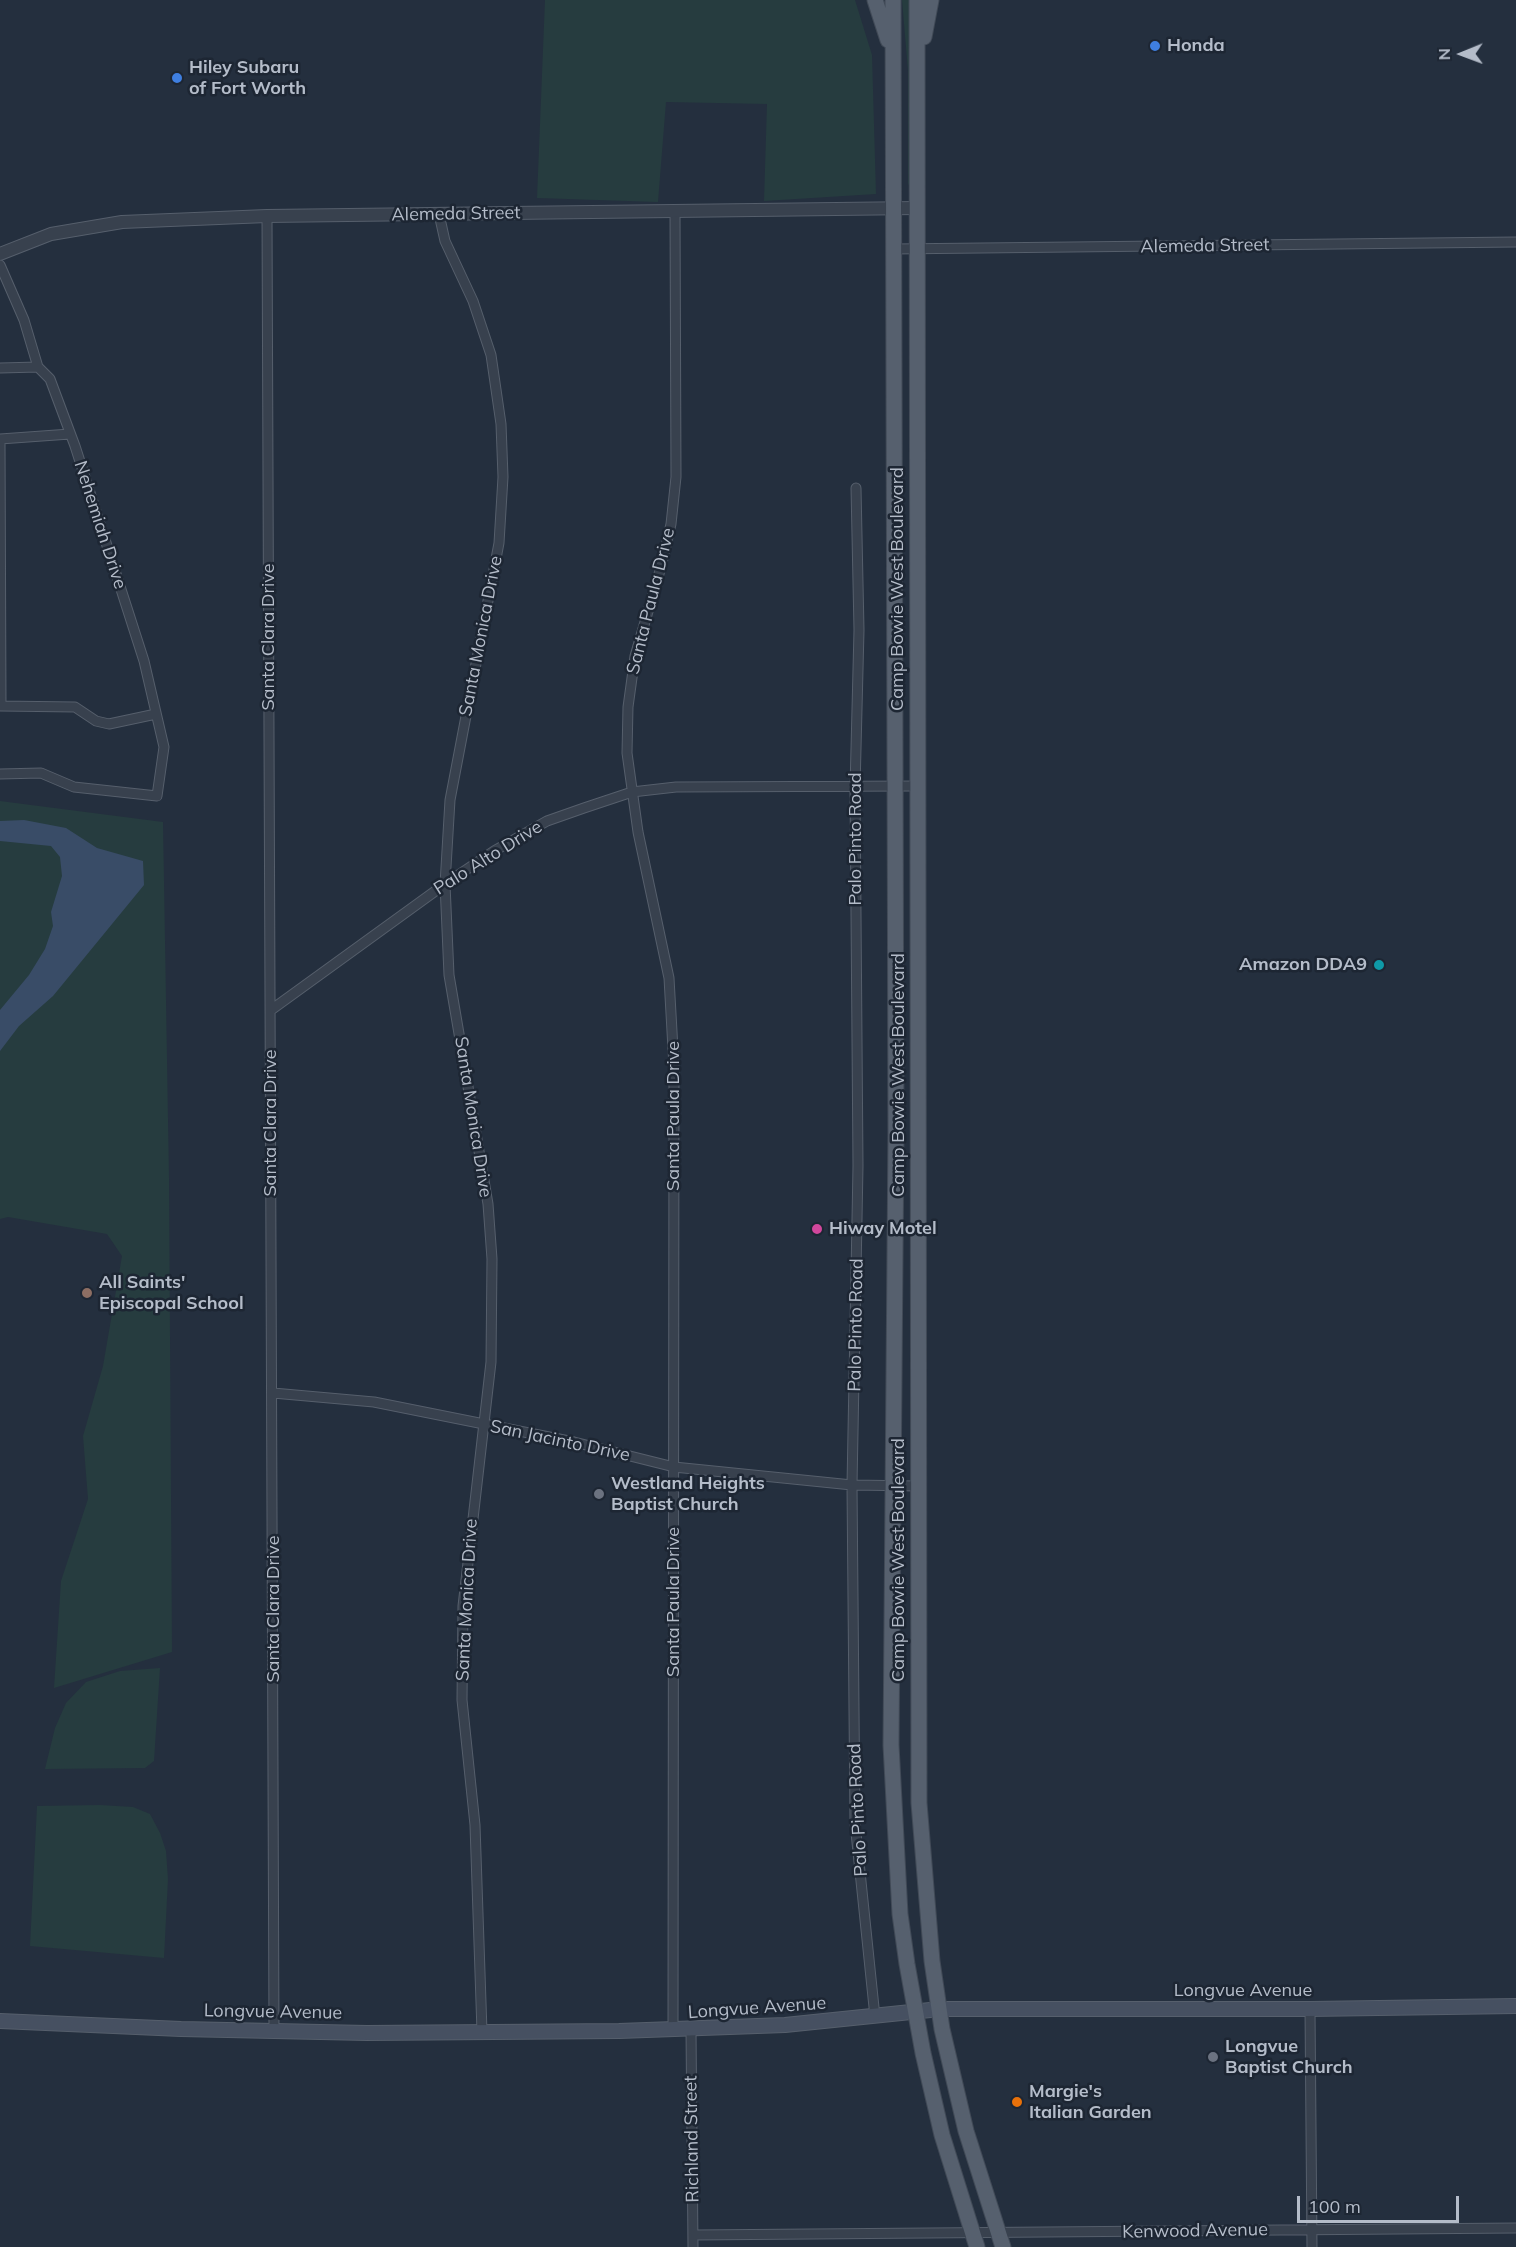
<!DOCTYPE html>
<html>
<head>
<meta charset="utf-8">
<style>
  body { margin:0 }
  #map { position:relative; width:1516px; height:2247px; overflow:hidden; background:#242f3e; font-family:Mulish,sans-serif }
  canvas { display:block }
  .north { position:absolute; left:1432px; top:24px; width:60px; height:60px; -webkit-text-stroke:4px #1d2633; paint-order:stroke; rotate:269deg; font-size:16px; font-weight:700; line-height:24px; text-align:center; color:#b4bcc9 }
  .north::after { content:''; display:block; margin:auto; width:21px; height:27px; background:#b4bcc9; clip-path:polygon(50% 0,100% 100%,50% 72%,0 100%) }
  .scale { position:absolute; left:1297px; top:2196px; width:162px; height:27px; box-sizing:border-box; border:3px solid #b4bcc9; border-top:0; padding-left:8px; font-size:18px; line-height:21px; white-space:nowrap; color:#b4bcc9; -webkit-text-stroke:4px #1d2633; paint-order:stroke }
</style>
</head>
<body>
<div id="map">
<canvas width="1516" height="2247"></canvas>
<div class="north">N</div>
<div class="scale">100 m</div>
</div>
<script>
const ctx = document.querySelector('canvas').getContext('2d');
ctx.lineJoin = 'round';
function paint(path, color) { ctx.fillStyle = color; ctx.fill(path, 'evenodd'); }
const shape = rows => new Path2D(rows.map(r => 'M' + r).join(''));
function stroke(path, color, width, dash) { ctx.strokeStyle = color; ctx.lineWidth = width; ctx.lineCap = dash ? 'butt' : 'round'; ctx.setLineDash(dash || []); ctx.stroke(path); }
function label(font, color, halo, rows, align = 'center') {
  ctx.font = font + ' Mulish,sans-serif'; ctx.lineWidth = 5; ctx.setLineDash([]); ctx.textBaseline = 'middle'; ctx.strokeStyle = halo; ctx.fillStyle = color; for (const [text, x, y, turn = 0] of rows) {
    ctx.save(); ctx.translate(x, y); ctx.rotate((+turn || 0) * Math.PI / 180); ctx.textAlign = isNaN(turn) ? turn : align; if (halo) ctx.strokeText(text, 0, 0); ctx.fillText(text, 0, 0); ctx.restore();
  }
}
const green = shape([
  [545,0,855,0,872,55,876,194,764,201,767,104,666,102,658,202,537,198],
  [902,0,912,0,912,180,908,185,908,71],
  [0,801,163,822,169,1178,172,1652,54,1688,61,1581,88,1499,83,1436,103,1366,122,1256,107,1234,8,1217,0,1219],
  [160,1668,154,1761,145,1768,45,1769,55,1728,66,1703,86,1682,120,1671],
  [100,1805,133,1807,150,1814,160,1833,166,1851,168,1879,164,1958,30,1946,37,1806]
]);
const water = shape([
  [24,820,66,828,97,848,143,861,144,885,53,996,19,1026,0,1051,0,1010,29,975,45,949,53,926,51,912,62,876,60,857,51,846,0,841,0,821]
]);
const minor = shape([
  [439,214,445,241,473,301,491,355,501,424,503,477,499,543,450,800,445,884,449,975,488,1204,492,1259,491,1362,463,1606,462,1700,475,1825,482,2032],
  [267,216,274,2030],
  [893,249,1516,242],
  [0,265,24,320,38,367,50,379,75,446,144,661,164,747,157,796,74,787,41,773,0,774],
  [0,368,38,367],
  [856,488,859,630,855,788,858,1166,852,1485,855,1823,875,2017],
  [0,706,75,707,96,721,109,724,156,714],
  [1,706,0,439,70,434],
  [271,1010,445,884,494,851,547,821,584,808,632,792,676,787,917,786],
  [273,1393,374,1402,574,1442,674,1467,852,1485,919,1486],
  [1310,2009,1312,2247],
  [673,2030,674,1067,669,978,638,832,627,753,628,707,635,656,661,567,671,524,676,477,675,211],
  [691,2030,693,2247],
  [693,2235,1516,2228]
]);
const tertiary = shape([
  [0,254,51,234,122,222,267,216,917,208]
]);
const secondary = shape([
  [0,2021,181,2029,367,2033,619,2031,785,2025,940,2009,1310,2009,1516,2006]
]);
const primary = shape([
  [875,0,888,40],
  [893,0,896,1131,891,1745,900,1914,907,1964,923,2053,942,2135,977,2247],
  [917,0,919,1803,932,1961,942,2029,966,2131,1003,2247],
  [924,37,931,0]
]);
const markers = [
  [1155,46,6,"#3f7fe0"],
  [177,78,6,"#3f7fe0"],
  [1379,965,6,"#0f9aa8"],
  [817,1229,6,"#d1479c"],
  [87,1293,6,"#8d6e63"],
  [599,1494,6,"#6b7280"],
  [1213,2057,6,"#6b7280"],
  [1017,2102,6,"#e8710a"]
];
const poiNames = [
  ["Honda",1167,46],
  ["Hiley Subaru",189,68],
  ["of Fort Worth",189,89],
  ["Amazon DDA9",1367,965,"right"],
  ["Hiway Motel",829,1229],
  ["All Saints'",99,1283],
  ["Episcopal School",99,1304],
  ["Westland Heights",611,1484],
  ["Baptist Church",611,1505],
  ["Longvue",1225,2047],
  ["Baptist Church",1225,2068],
  ["Margie's",1029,2092],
  ["Italian Garden",1029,2113]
];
const streetNames = [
  ["Alemeda Street",456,214,-1],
  ["Alemeda Street",1205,246,-1],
  ["Nehemiah Drive",100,525,72],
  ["Camp Bowie West Boulevard",898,589,-90],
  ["Santa Paula Drive",651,601,-76],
  ["Santa Monica Drive",481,636,-79],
  ["Santa Clara Drive",269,637,-90],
  ["Palo Pinto Road",856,839,-90],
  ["Palo Alto Drive",488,858,-32],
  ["Camp Bowie West Boulevard",899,1075,-90],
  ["Santa Paula Drive",674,1116,-90],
  ["Santa Monica Drive",473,1117,81],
  ["Santa Clara Drive",271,1123,-90],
  ["Palo Pinto Road",856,1325,-89],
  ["San Jacinto Drive",560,1441,12],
  ["Camp Bowie West Boulevard",899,1560,-90],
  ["Santa Monica Drive",467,1600,-87],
  ["Santa Paula Drive",674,1602,-90],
  ["Santa Clara Drive",274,1609,-90],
  ["Palo Pinto Road",858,1810,-93],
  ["Longvue Avenue",1243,1991],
  ["Longvue Avenue",757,2008,-4],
  ["Longvue Avenue",273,2012,1],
  ["Richland Street",692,2139,-91],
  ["Kenwood Avenue",1195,2231,-1]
];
paint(green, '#263c3f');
paint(water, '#394c67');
stroke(minor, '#565f6c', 11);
stroke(tertiary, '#565f6c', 14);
stroke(secondary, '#565f6c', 16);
stroke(primary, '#414a57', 17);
stroke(minor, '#38414e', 9);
stroke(tertiary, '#38414e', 12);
stroke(secondary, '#465061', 14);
stroke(primary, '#56606e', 15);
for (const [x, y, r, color] of markers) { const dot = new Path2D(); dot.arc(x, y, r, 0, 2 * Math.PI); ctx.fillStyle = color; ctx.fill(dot); stroke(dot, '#1d2633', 2); }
label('bold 18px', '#b4bcc9', '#1d2633', poiNames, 'left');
label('18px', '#b4bcc9', '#1d2633', streetNames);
</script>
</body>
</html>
